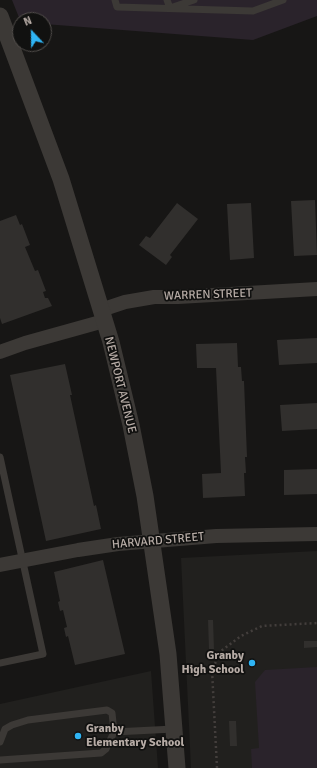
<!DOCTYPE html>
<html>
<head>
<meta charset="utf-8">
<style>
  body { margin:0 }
  #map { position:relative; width:317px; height:768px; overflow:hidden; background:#171615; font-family:Signika,sans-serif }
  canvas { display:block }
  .north { position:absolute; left:12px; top:12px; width:40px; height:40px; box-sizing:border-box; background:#111110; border:1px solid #534f4c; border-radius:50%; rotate:338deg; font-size:11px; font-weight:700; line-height:16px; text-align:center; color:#b7aca6 }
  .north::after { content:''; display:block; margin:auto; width:14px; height:18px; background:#2fb4f4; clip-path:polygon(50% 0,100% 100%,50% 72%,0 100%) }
</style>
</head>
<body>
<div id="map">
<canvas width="317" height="768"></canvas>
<div class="north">N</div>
</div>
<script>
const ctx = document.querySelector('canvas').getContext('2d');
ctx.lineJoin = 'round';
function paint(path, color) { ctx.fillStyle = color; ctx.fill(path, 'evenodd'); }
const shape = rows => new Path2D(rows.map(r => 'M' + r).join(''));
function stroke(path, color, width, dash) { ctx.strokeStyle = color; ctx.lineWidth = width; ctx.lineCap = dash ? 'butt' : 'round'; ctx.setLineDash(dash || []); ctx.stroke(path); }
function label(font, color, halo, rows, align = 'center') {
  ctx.font = font + ' Signika,sans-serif'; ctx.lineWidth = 3.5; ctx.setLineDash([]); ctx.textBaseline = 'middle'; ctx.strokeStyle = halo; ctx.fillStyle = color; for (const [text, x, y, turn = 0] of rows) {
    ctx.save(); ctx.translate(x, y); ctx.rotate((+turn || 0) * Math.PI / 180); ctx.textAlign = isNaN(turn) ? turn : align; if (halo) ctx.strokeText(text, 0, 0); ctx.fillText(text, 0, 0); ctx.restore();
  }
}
const built = shape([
  [317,551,317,768,191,768,181,558],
  [151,671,158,768,0,768,0,704]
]);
const green = shape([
  [12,0,317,0,317,16,253,40,44,24,44,20,20,20],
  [317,667,317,768,252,768,251,749,259,748,255,682,265,670]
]);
const building = shape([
  [315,200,317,255,294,256,291,201],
  [177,203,198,219,170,255,172,257,166,265,139,245,146,236,150,238],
  [251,203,254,258,230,260,227,204],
  [16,215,20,225,22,224,30,245,25,247,35,271,38,270,46,291,43,292,45,298,48,298,52,306,2,324,0,318,0,221],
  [317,338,317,363,279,365,277,340],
  [237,343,238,367,241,367,242,381,244,381,247,457,245,457,246,473,244,473,245,496,203,498,202,474,221,473,216,368,197,368,196,344],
  [65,364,72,395,70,395,94,506,96,505,101,529,46,541,10,375],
  [317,403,317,429,282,431,280,405],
  [317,469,317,494,284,495,284,470],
  [103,560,125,654,75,665,68,636,66,637,64,628,67,627,63,610,60,611,58,602,60,601,54,572],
  [208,620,213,620,214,649,209,649],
  [304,641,317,641,317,647,304,648],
  [229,721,236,721,237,746,230,746]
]);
const path = shape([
  [217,768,212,670,221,651,241,636,262,626,317,623]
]);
const service = shape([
  [115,0,117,7,253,11,283,0],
  [167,0,170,8,194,0],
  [0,457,43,654,0,663],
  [114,732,174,729],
  [0,742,5,729,12,725,28,720,107,710,112,713,114,732,106,749,101,753,0,760]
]);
const minor = shape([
  [101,310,125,302,154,297,178,297,317,289],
  [0,352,25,343,104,321],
  [0,565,78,550,118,544,216,536,317,534]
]);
const tertiary = shape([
  [0,16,61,179,111,342,131,425,145,496,168,654,177,768]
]);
const markers = [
  [252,663,4,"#2fb4f4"],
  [78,736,4,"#2fb4f4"]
];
const streetNames = [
  ["WARREN STREET",208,295,-2],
  ["NEWPORT AVENUE",120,385,76],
  ["HARVARD STREET",158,541,-5]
];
const poiNames = [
  ["Granby",244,656],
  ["High School",244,670],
  ["Granby",86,729,"left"],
  ["Elementary School",86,743,"left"]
];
paint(built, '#21201e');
paint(green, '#2a232b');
paint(building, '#312f2d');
stroke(path, '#433e3c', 2.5, [2, 3]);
stroke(service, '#3c3936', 7);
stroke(minor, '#3c3936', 14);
stroke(tertiary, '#3c3936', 17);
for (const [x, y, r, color] of markers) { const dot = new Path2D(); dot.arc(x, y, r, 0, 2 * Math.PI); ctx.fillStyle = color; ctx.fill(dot); stroke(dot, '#111110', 1.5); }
label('12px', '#b7aca6', '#111110', streetNames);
label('bold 12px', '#b7aca6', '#111110', poiNames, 'right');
</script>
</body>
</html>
